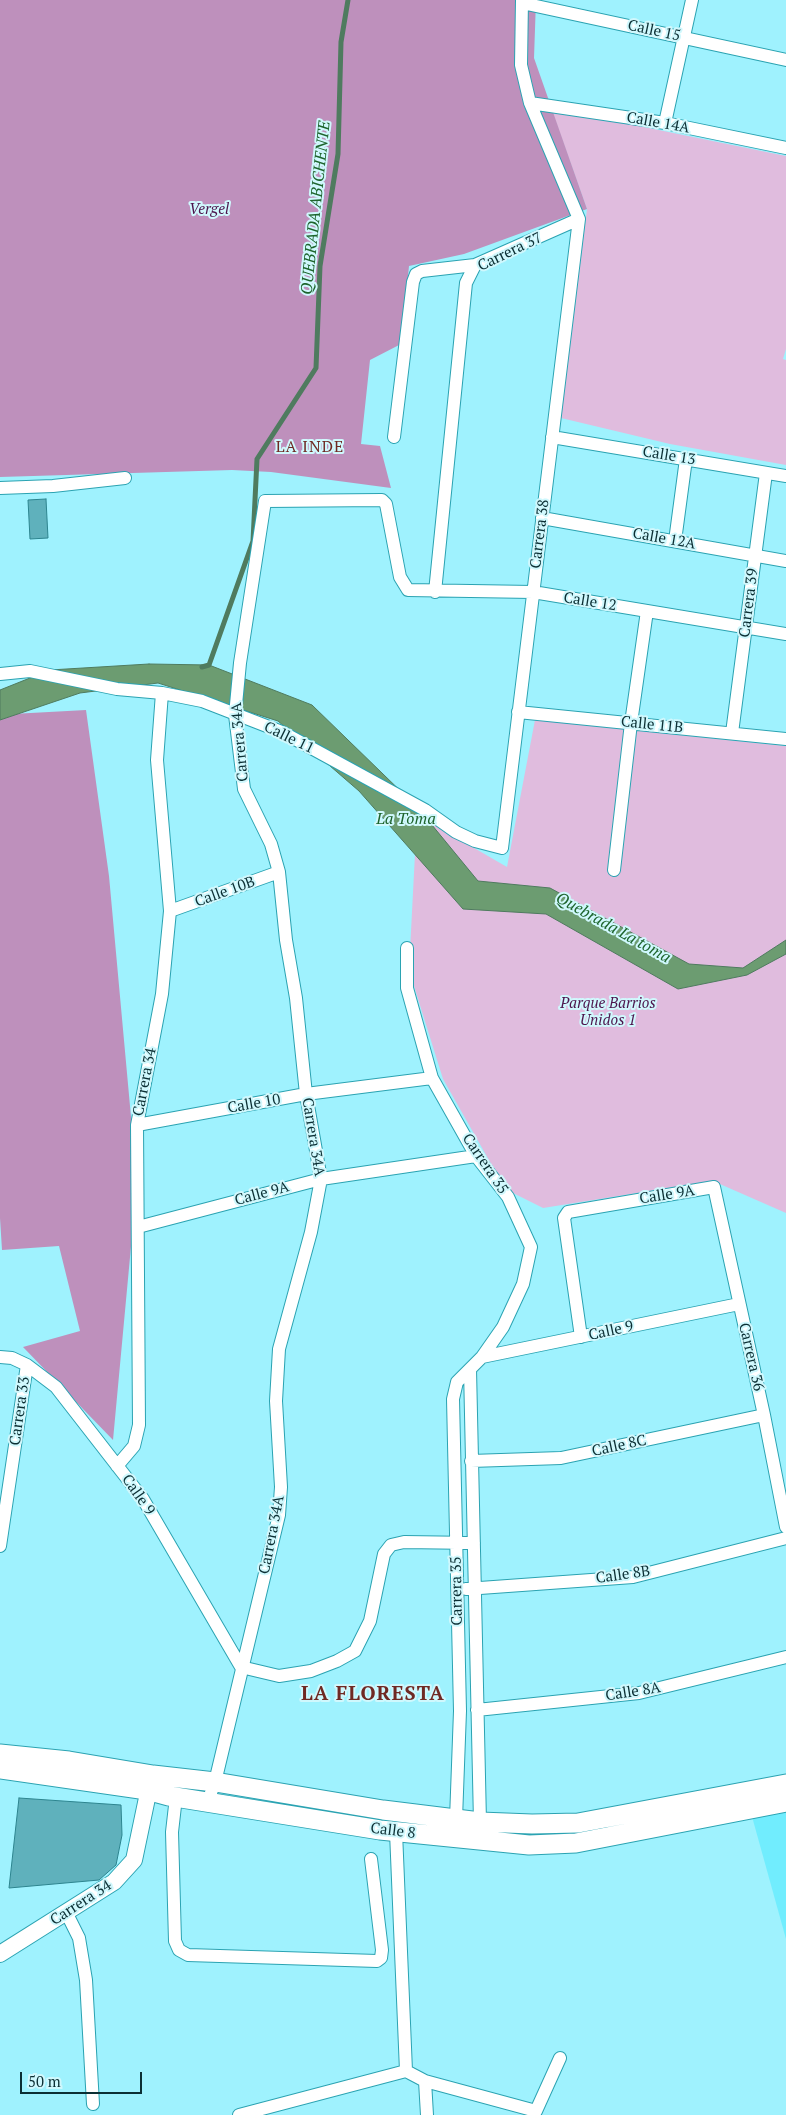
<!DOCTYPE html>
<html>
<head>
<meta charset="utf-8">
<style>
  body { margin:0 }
  #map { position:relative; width:786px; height:2115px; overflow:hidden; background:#9ff2fe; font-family:"PT Serif",serif }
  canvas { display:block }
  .scale { position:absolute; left:20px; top:2072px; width:122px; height:22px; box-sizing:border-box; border:2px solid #0b2f34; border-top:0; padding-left:6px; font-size:15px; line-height:18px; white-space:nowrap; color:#0b2f34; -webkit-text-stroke:4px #d0f8fd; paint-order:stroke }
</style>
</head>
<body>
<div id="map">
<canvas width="786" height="2115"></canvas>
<div class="scale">50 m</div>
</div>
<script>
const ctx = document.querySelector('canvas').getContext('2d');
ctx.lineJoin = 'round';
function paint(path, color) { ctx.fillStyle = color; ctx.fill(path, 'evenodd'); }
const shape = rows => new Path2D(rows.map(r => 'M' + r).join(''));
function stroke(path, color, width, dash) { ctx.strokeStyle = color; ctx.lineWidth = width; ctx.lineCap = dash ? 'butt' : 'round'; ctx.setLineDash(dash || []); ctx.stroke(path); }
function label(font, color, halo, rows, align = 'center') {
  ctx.font = font + ' "PT Serif",serif'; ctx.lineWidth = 4; ctx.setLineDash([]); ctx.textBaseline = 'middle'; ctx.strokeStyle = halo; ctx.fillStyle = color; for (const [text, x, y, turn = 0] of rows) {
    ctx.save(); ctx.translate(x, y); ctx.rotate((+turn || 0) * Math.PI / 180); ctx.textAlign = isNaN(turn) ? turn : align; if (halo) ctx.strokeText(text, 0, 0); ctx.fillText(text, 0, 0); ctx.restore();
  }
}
const built = shape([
  [786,1806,786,1939,751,1813]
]);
const green = shape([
  [551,108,786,156,786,349,783,359,786,360,786,465,670,444,561,418,587,209],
  [535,720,786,746,786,1213,713,1181,543,1208,511,1192,490,1162,443,1079,409,970,417,815,507,867]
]);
const forest = shape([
  [0,0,536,0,534,58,587,209,464,254,409,266,401,344,370,360,361,444,380,446,391,488,271,472,232,470,0,477],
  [86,710,109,876,132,1128,133,1225,113,1440,23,1347,80,1331,59,1246,2,1250,0,1218,0,720,12,714]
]);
const water = shape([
  [149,664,209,665,312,705,418,808,478,881,550,888,689,964,743,968,786,940,786,954,747,975,678,989,546,914,463,909,359,791,278,721,158,683,80,693,0,720,0,690,50,670,149,664]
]);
const stream = shape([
  [202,667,209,665,253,541,257,459,316,368,320,266,338,154,341,42,348,0]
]);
const building = shape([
  [46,499,48,538,30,539,28,500,46,499],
  [19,1798,121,1805,122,1835,116,1865,99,1880,9,1888,19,1798]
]);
const minor = shape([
  [522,0,521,65,530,103,579,219],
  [522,3,786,60],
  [530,103,665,123,786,148],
  [665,123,692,0],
  [394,437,413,282,416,274,422,271,475,265],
  [552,437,786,476],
  [0,488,53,486,125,478],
  [542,518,786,561],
  [675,541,686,459],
  [435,592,466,283,475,265,579,219],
  [0,674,30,671,117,689,162,693,202,701,282,732,425,810,456,832,475,841,502,848,579,219],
  [518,712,786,739],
  [732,733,766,473],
  [614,870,631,723,647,611],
  [170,911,279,872],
  [407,948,407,988,432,1078,476,1156,508,1197,531,1247,523,1284,503,1327,482,1357,457,1382,453,1399,460,1711,456,1819],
  [137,1125,306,1094,432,1078],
  [138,1227,321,1179,476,1156],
  [581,1337,564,1218,568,1212,714,1187,764,1415,786,1527],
  [0,1357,12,1358,27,1365,56,1387,143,1499,241,1667],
  [482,1357,739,1304],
  [470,1369,480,1822],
  [471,1461,561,1458,764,1415],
  [117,1466,134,1446,139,1425,137,1125,162,994,170,911,157,760,162,693],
  [0,1546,27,1365],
  [466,1589,633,1577,786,1538],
  [241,1667,279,1676,311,1671,337,1661,355,1651,370,1621,384,1554,391,1545,404,1542,474,1543],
  [477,1710,639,1693,786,1657],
  [176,1797,172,1832,175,1941,179,1950,188,1955,377,1961,381,1958,382,1950,371,1859],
  [208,1801,215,1782,279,1515,281,1487,276,1401,279,1349,311,1232,321,1179,306,1094,296,998,286,940,279,872,271,844,244,789,235,715,240,663,265,501,382,500,386,504,400,577,408,590,533,592,786,634],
  [396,1832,406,2071],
  [66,1912,79,1938,86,1980,93,2104],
  [425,2081,427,2115],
  [239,2115,406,2071,425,2081,536,2111,560,2058]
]);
const tertiary = shape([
  [0,1954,114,1882,134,1860,151,1779]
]);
const secondary = shape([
  [0,1754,69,1761,153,1775,215,1782,383,1810,480,1822,532,1824,578,1823,786,1784],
  [0,1769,147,1790,169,1796,380,1830,529,1845,576,1843,786,1802]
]);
const streetNames = [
  ["Calle 15",654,31,12],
  ["Calle 14A",658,123,10],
  ["Carrera 37",510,252,-26],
  ["Calle 13",669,456,9],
  ["Carrera 38",540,534,-83],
  ["Calle 12A",664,539,10],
  ["Calle 12",590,602,9],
  ["Carrera 39",749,603,-83],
  ["Calle 11B",652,725,6],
  ["Calle 11",289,738,26],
  ["Carrera 34A",240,742,-95],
  ["Calle 10B",225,892,-20],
  ["Carrera 34",145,1082,-79],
  ["Calle 10",254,1104,-10],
  ["Carrera 34A",313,1137,81],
  ["Carrera 35",485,1164,56],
  ["Calle 9A",262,1194,-15],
  ["Calle 9A",667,1195,-9],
  ["Calle 9",611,1331,-12],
  ["Carrera 36",751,1357,77],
  ["Carrera 33",20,1411,-82],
  ["Calle 8C",619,1446,-12],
  ["Calle 9",138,1495,55],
  ["Carrera 34A",272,1535,-79],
  ["Calle 8B",623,1575,-8],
  ["Carrera 35",457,1591,-91],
  ["Calle 8A",633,1692,-9],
  ["Calle 8",393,1831,7],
  ["Carrera 34",81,1903,-33]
];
const parkNames = [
  ["Vergel",209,210],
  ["Parque Barrios",608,1004],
  ["Unidos 1",608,1021]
];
const waterNames = [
  ["QUEBRADA ABICHENTE",316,208,-84],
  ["La Toma",406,819],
  ["Quebrada La toma",613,928,29]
];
const neighbourhoodNames = [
  ["LA INDE",310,447]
];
const districtNames = [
  ["LA FLORESTA",373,1694]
];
paint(built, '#71edfe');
paint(green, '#e0bcde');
paint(forest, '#be90bc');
paint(water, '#6c9c71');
stroke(water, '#4f7b5f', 1);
stroke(stream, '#4f7b5f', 5);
paint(building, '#5fb1bc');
stroke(building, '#2d848f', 1);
stroke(minor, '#2ba3b2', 14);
stroke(tertiary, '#2ba3b2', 18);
stroke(secondary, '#2ba3b2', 21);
stroke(minor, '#fff', 12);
stroke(tertiary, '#fff', 16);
stroke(secondary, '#fff', 19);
label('15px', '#0b2f34', '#d0f8fd', streetNames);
label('italic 15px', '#4d154d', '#d0f8fd', parkNames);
label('italic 16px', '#1d642d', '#d0f8fd', waterNames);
ctx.letterSpacing = '1px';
label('16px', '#6f2923', '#d0f8fd', neighbourhoodNames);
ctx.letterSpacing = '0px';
ctx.letterSpacing = '1px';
label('bold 20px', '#6f2923', '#d0f8fd', districtNames);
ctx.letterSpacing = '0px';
</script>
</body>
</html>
